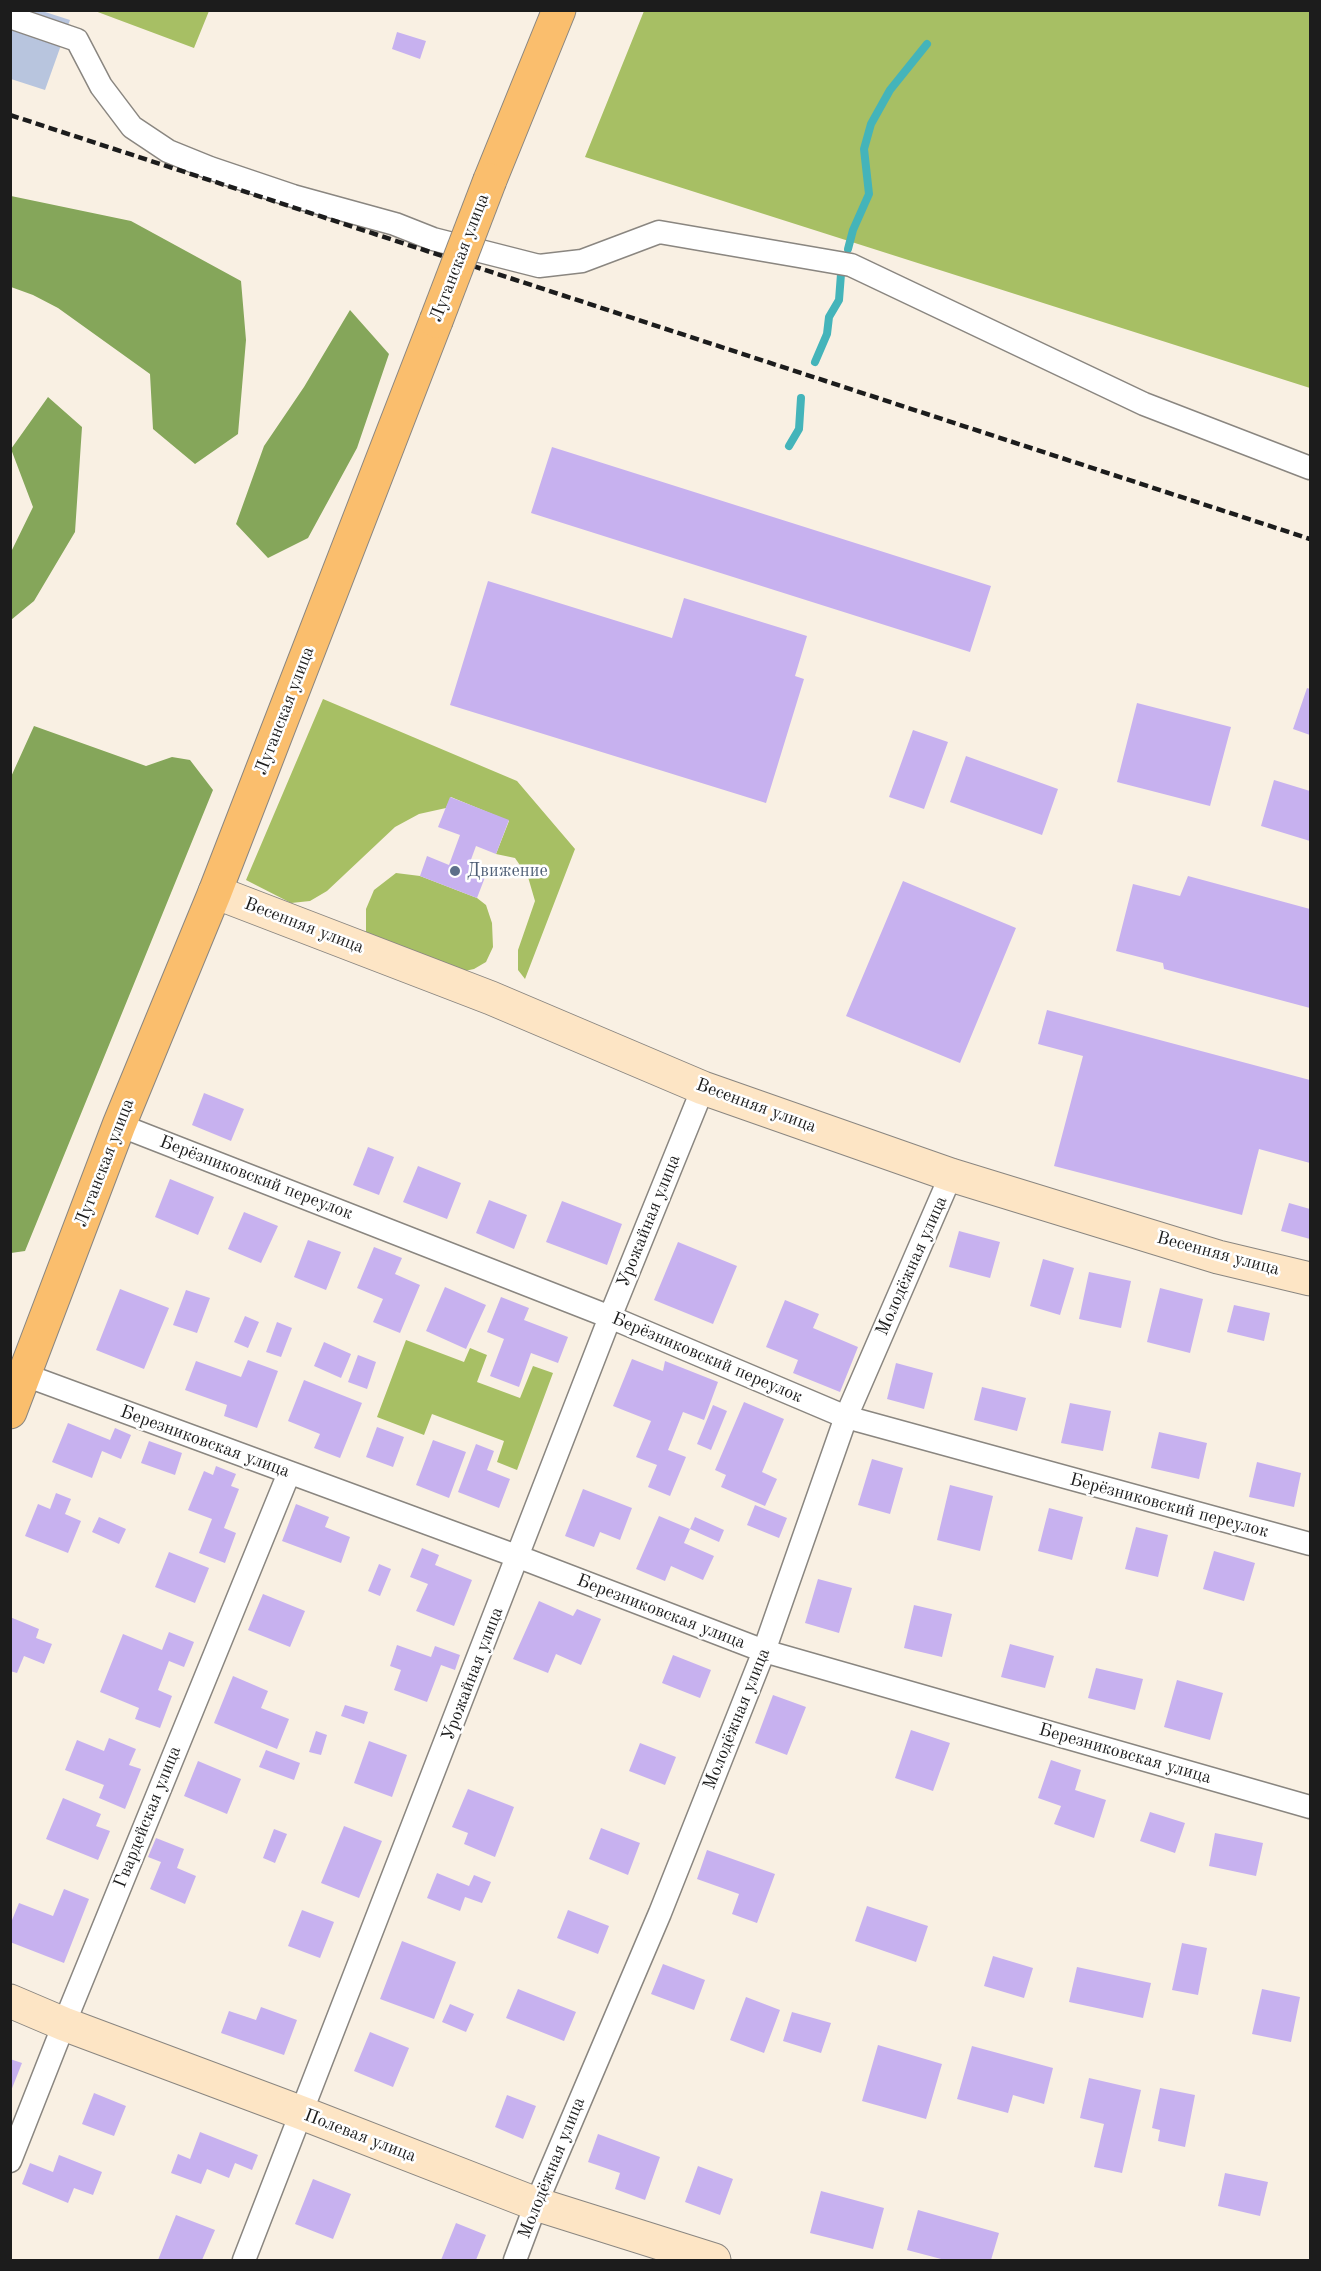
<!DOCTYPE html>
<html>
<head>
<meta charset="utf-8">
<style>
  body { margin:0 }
  #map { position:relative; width:1321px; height:2271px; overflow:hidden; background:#f9f0e3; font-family:"Old Standard TT",serif }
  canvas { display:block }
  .frame { position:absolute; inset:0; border:12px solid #1c1c1c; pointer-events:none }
</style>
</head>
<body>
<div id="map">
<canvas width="1321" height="2271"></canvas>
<div class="frame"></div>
</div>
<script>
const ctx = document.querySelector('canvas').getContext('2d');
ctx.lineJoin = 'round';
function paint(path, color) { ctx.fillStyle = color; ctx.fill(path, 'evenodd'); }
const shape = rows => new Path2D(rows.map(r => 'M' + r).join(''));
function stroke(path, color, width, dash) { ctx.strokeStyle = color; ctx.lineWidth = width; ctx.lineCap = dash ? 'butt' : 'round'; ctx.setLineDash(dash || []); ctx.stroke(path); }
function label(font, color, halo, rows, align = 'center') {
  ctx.font = font + ' "Old Standard TT",serif'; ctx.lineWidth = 5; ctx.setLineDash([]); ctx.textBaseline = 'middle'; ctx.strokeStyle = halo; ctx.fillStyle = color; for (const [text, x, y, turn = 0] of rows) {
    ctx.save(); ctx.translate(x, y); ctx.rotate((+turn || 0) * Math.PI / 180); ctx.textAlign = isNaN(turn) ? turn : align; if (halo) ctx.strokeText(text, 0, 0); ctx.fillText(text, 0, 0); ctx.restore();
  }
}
const industrial = shape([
  [11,11,42,11,70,20,45,90,11,79]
]);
const green = shape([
  [95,11,209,11,194,48],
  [644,11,1310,11,1310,388,585,157],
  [323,699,517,781,575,849,525,979,518,970,518,950,535,901,528,877,515,858,496,854,509,821,451,797,446,808,419,814,395,827,327,891,310,901,291,903,246,880],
  [396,873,420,876,477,898,486,905,492,923,493,947,486,962,474,969,460,972,366,932,366,909,374,890],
  [406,1340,464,1362,470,1348,487,1355,477,1382,520,1398,533,1366,553,1373,517,1470,497,1462,504,1441,432,1414,424,1435,377,1417]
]);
const forest = shape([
  [11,196,131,221,241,281,246,340,238,434,195,464,153,429,150,374,58,308,33,295,11,287],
  [350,310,389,354,357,448,308,538,268,558,236,524,264,446,304,387],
  [48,397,82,427,75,532,34,601,11,620,11,552,33,507,11,449],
  [34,726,146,766,172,757,190,760,213,790,25,1251,11,1253,10,779]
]);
const stream = shape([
  [848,249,853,230,869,194,864,149,871,124,890,90,927,44],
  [815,362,827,334,829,317,839,300,841,274],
  [789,446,799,429,801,398]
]);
const building = shape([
  [397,32,426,41,420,59,392,49],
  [552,447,991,586,970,652,531,513],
  [488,581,672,638,684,598,807,636,795,676,804,679,766,803,450,705],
  [1307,688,1310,689,1310,735,1293,729],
  [1137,703,1231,727,1210,806,1117,782],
  [913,730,948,742,924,809,889,797],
  [966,756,1058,789,1042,835,950,802],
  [1274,780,1310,791,1310,841,1261,826],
  [450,797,509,820,496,854,476,846,469,865,487,872,477,898,420,876,427,856,449,865,460,835,438,827],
  [1188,876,1310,909,1310,1008,1164,969,1163,963,1116,951,1133,884,1180,896],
  [903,881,1016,928,960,1063,846,1016],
  [1047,1010,1310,1080,1310,1163,1259,1149,1242,1215,1054,1166,1083,1056,1038,1044],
  [204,1093,244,1109,231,1141,192,1125],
  [368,1147,394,1157,379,1195,353,1185],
  [418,1166,461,1183,447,1219,403,1202],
  [170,1179,214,1197,198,1235,155,1217],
  [489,1200,527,1215,514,1249,476,1233],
  [562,1201,622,1224,607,1265,546,1242],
  [1289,1203,1310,1209,1310,1239,1281,1231],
  [244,1212,278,1226,261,1263,228,1249],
  [959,1231,1000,1242,990,1278,949,1267],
  [308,1240,341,1252,326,1290,294,1277],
  [678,1242,737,1266,713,1324,654,1300],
  [374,1247,402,1258,395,1274,420,1285,400,1333,373,1322,383,1299,357,1288],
  [1043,1259,1074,1268,1060,1315,1030,1306],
  [1089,1272,1131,1281,1121,1328,1079,1319],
  [445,1287,486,1305,466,1349,426,1331],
  [1160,1288,1203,1299,1190,1353,1147,1342],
  [120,1289,169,1308,144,1369,96,1350],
  [186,1290,210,1298,197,1333,173,1325],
  [501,1297,529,1308,524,1320,568,1337,558,1363,531,1353,519,1387,490,1376,504,1339,487,1332],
  [785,1300,819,1314,813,1328,858,1347,840,1392,793,1373,798,1360,766,1347],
  [1234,1305,1270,1313,1264,1341,1227,1332],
  [245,1316,259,1322,248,1348,234,1342],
  [277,1322,292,1328,281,1357,266,1352],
  [324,1342,351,1354,341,1378,314,1366],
  [358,1355,376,1362,367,1389,348,1382],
  [632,1359,663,1371,665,1361,718,1382,704,1420,683,1412,668,1450,686,1457,670,1496,648,1487,657,1465,636,1457,651,1421,613,1406],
  [248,1360,278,1371,257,1428,224,1416,227,1405,185,1390,196,1361,241,1377],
  [896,1363,933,1373,924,1409,887,1399],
  [304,1380,362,1403,340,1458,314,1448,320,1434,288,1421],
  [982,1387,1026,1398,1017,1431,974,1420],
  [744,1402,784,1419,762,1472,777,1479,765,1506,721,1487,726,1475,715,1470],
  [1070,1403,1111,1411,1103,1451,1061,1443],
  [713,1405,727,1411,711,1450,697,1444],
  [68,1423,110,1440,115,1428,131,1435,121,1459,102,1451,92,1478,52,1462],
  [377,1427,404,1437,393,1467,366,1457],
  [1159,1432,1207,1443,1199,1479,1151,1468],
  [433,1440,466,1452,449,1498,416,1485],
  [149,1441,182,1453,175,1475,141,1463],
  [476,1444,494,1451,487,1470,510,1479,499,1508,458,1492],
  [872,1459,903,1468,890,1514,858,1505],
  [1257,1462,1301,1473,1294,1507,1249,1497],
  [216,1466,236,1474,231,1486,239,1489,224,1528,236,1533,225,1563,199,1553,212,1519,188,1510,204,1471,213,1475],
  [950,1485,993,1496,980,1551,937,1540],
  [583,1489,632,1508,620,1540,600,1532,594,1547,565,1536],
  [56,1493,71,1499,65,1514,81,1521,68,1553,25,1536,38,1504,50,1509],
  [296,1504,329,1517,325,1527,350,1537,341,1563,282,1541],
  [755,1505,787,1518,779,1538,747,1525],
  [1049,1508,1083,1517,1072,1560,1038,1551],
  [659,1516,690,1529,695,1517,724,1530,719,1542,690,1529,684,1543,714,1556,703,1580,671,1566,665,1581,636,1569],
  [99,1517,126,1529,119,1544,92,1532],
  [1136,1527,1168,1535,1158,1577,1125,1569],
  [422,1548,439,1555,435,1565,472,1580,454,1626,416,1611,428,1584,410,1577],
  [1214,1551,1255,1563,1244,1601,1203,1589],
  [169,1552,209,1568,195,1603,155,1587],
  [379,1564,391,1569,380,1596,368,1591],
  [818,1579,852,1588,839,1633,805,1623],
  [263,1594,305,1611,290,1647,248,1630],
  [539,1601,573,1616,577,1609,601,1619,581,1665,556,1654,548,1673,513,1659],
  [914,1605,952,1614,942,1657,904,1648],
  [10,1617,39,1629,36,1638,52,1644,44,1664,24,1656,17,1673,10,1671],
  [169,1632,194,1642,184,1667,169,1661,158,1690,172,1696,160,1728,135,1719,139,1708,100,1692,123,1634,162,1650],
  [1010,1644,1054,1656,1045,1688,1001,1677],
  [397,1645,431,1657,435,1646,460,1655,455,1670,441,1665,427,1702,394,1690,401,1670,390,1666],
  [673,1655,711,1670,700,1698,662,1683],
  [1096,1668,1143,1679,1135,1710,1088,1698],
  [233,1676,268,1691,261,1708,289,1719,277,1749,214,1723],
  [1177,1680,1223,1693,1210,1740,1164,1727],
  [773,1695,806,1707,787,1755,755,1743],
  [345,1705,368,1712,364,1724,341,1716],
  [911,1730,950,1743,933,1791,895,1778],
  [316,1731,327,1735,321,1755,309,1752],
  [109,1738,136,1749,129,1765,141,1769,125,1809,99,1798,104,1785,65,1770,77,1740,104,1751],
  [369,1741,407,1755,392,1797,354,1783],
  [640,1743,676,1757,665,1785,629,1771],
  [266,1750,300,1763,294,1780,259,1767],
  [1051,1760,1081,1770,1075,1790,1106,1800,1094,1838,1054,1824,1061,1806,1038,1798],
  [198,1761,241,1779,227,1814,184,1796],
  [468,1789,514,1807,495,1857,464,1844,468,1833,452,1827],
  [63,1798,101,1814,96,1826,110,1831,98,1860,46,1839],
  [1150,1812,1185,1823,1175,1853,1140,1841],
  [344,1826,382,1841,359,1898,321,1883],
  [601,1828,640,1843,628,1875,589,1859],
  [274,1829,287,1834,275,1863,263,1858],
  [1215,1833,1263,1843,1256,1876,1209,1866],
  [156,1838,184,1849,177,1868,196,1876,185,1904,150,1889,161,1862,148,1857],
  [707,1850,775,1874,757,1923,732,1914,739,1894,697,1879],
  [437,1873,469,1886,474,1875,491,1882,482,1903,465,1897,460,1911,427,1898],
  [64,1889,89,1899,64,1963,10,1942,10,1925,19,1903,53,1916],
  [867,1906,928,1926,916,1962,855,1941],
  [302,1910,334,1922,320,1958,288,1946],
  [568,1910,609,1926,598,1954,557,1938],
  [402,1941,456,1962,434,2019,380,1999],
  [1182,1943,1207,1948,1198,1995,1172,1990],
  [993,1956,1033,1968,1024,1998,984,1986],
  [663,1964,705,1980,694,2010,651,1994],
  [1077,1967,1151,1983,1143,2018,1069,2002],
  [518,1989,576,2012,564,2041,506,2018],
  [1262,1989,1300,1997,1291,2042,1252,2034],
  [746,1997,780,2010,764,2053,730,2040],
  [450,2004,474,2014,466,2032,442,2022],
  [261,2007,297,2020,284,2055,221,2033,229,2011,256,2020],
  [792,2012,831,2023,821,2053,783,2041],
  [370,2032,409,2048,393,2087,354,2071],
  [878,2045,942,2064,926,2119,862,2101],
  [972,2046,1053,2068,1044,2104,1013,2095,1008,2113,957,2099],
  [10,2059,22,2063,11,2091,10,2091],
  [1089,2078,1141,2090,1122,2173,1094,2167,1104,2124,1080,2118],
  [1160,2088,1195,2095,1185,2147,1158,2141,1160,2130,1152,2128],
  [94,2093,126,2106,114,2136,82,2124],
  [507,2095,536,2106,523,2139,495,2127],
  [200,2132,258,2155,252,2170,235,2163,229,2178,207,2169,201,2184,171,2173,178,2154,190,2159],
  [598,2134,660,2157,645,2200,615,2189,620,2173,588,2162],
  [59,2155,102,2172,93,2195,74,2188,68,2203,22,2184,30,2163,53,2172],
  [698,2166,733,2179,720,2215,685,2202],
  [1225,2173,1268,2182,1260,2216,1218,2206],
  [313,2179,351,2194,333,2239,295,2224],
  [821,2191,884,2208,873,2249,810,2233],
  [918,2210,999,2233,991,2260,945,2260,907,2250],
  [176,2215,215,2230,202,2260,158,2260],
  [456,2223,486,2235,476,2260,441,2260]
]);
const street = shape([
  [10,17,77,40,101,86,132,127,168,151,210,168,293,196,395,224,433,239,539,266,582,261,659,232,851,265,1144,404,1310,468],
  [119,1125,610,1317,846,1417,1310,1544],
  [25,1375,519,1557,764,1651,1310,1807],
  [10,2161,64,2024,289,1473],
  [244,2260,610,1317,703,1088],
  [515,2260,536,2204,660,1913,764,1651,846,1417,951,1175]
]);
const secondary = shape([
  [215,892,491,998,703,1088,951,1175,1218,1257,1310,1279],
  [10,2001,64,2024,302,2113,536,2204,714,2260]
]);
const highway = shape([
  [490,180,559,10],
  [10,1412,119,1125,215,892,436,321]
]);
const rail = shape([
  [10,115,1310,539]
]);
const highwayBridge = shape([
  [436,321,490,180]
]);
const markers = [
  [455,871,6,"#5c6f8a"]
];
const streetNames = [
  ["Луганская улица",460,258,-69],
  ["Луганская улица",285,711,-69],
  ["Весенняя улица",304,926,21],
  ["Весенняя улица",756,1106,20],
  ["Луганская улица",105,1163,-69],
  ["Берёзниковский переулок",256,1178,21],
  ["Урожайная улица",649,1221,-68],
  ["Весенняя улица",1218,1254,15],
  ["Молодёжная улица",912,1266,-66],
  ["Берёзниковский переулок",707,1358,23],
  ["Березниковская улица",205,1442,20],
  ["Берёзниковский переулок",1169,1506,15],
  ["Березниковская улица",661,1612,21],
  ["Урожайная улица",473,1674,-69],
  ["Молодёжная улица",737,1719,-68],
  ["Березниковская улица",1125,1754,16],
  ["Гвардейская улица",148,1817,-68],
  ["Полевая улица",360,2136,21],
  ["Молодёжная улица",552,2168,-68]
];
const serviceNames = [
  ["Движение",467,871]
];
paint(industrial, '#b8c5de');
paint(green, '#a7bf64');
paint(forest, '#85a65a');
stroke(stream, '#44b4ba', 8);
paint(building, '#c7b1ef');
stroke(street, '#8a8680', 25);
stroke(secondary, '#8a8680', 35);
stroke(highway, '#8a8680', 35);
stroke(street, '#fff', 22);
stroke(secondary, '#fde5c5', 33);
stroke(highway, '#fabe6d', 33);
stroke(rail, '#1c1c1c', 4.5, [9, 4.5]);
stroke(highwayBridge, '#8a8680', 35, []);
stroke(highwayBridge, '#fabe6d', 33);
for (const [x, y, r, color] of markers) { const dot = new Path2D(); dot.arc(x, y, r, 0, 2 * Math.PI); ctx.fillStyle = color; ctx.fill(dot); stroke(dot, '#fff', 2); }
label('18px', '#1c1c1c', '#fff', streetNames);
label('18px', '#4e5e75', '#fff', serviceNames, 'left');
</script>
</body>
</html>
